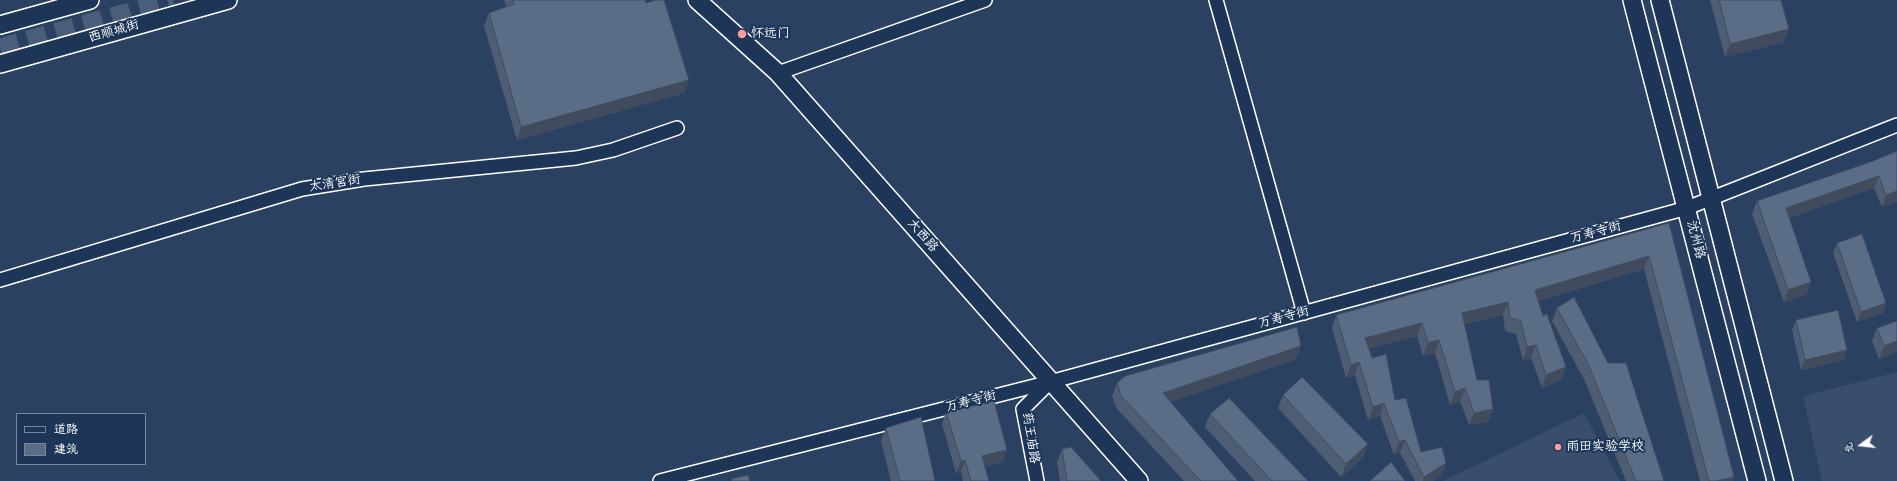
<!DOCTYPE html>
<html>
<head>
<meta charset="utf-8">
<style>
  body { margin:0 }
  #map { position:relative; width:1897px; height:481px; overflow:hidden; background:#2a4161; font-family:Mynerve,"LXGW WenKai TC",sans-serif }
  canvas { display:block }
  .legend { position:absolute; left:16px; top:413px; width:130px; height:52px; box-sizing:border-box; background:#1d3557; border:1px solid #77869a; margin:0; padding:5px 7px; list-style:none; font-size:12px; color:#fff }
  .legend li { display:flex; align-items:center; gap:8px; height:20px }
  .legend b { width:20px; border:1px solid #77869a }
  .north { position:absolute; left:1841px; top:425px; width:40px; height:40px; -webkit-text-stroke:3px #1d3557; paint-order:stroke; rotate:255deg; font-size:11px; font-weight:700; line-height:16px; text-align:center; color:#fff }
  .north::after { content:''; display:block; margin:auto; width:14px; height:18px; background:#fff; clip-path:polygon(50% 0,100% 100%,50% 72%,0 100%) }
</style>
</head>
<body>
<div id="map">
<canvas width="1897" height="481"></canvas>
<ul class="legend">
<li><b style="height:5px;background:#1d3557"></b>道路</li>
<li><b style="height:11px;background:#5b6c86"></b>建筑</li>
</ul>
<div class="north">北</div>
</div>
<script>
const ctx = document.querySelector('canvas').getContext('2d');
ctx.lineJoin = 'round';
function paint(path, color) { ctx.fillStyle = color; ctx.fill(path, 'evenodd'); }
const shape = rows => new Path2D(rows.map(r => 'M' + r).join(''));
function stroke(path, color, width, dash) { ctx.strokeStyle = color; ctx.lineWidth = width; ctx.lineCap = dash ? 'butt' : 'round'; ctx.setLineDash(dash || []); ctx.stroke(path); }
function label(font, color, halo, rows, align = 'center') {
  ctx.font = font + ' Mynerve,"LXGW WenKai TC",sans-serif'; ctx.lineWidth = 4; ctx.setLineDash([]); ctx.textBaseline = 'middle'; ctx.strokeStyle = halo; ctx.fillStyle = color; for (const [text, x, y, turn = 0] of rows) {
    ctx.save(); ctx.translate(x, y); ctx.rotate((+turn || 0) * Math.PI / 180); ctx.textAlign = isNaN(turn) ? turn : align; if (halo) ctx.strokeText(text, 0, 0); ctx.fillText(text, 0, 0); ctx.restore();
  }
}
const built = shape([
  [1897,372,1897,481,1822,481,1803,396],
  [1584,413,1620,481,1443,481]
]);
const highwayTunnel = shape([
  [0,48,173,0]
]);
const minor = shape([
  [1216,0,1304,313],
  [778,73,985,0],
  [0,280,302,189,364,179,576,158,613,150,677,128],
  [660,481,1050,382,1687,208,1897,125],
  [1037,481,1023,409,1050,382]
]);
const major = shape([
  [697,0,778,73,1139,481],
  [1632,0,1757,481],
  [1660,0,1784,481],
  [0,25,90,0],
  [0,64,228,0]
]);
const wall = shape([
  [504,0,645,0,646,3,689,80,684,93,517,140,484,26,489,13,506,7],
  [1710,0,1781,0,1784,42,1725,57],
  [1873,161,1897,202,1882,207,1874,188,1789,218,1807,294,1784,302,1752,214,1757,201],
  [1669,223,1734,477,1732,481,1700,481,1644,269,1538,301,1543,316,1566,367,1561,380,1542,388,1531,358,1523,360,1516,334,1505,331,1503,315,1464,324,1477,380,1493,409,1488,422,1469,425,1460,401,1450,405,1435,353,1423,356,1417,336,1369,348,1372,358,1395,400,1421,452,1446,463,1441,476,1433,481,1415,481,1400,453,1394,455,1380,416,1368,420,1355,375,1346,378,1332,328,1336,315],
  [1837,243,1883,313,1857,322,1833,253],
  [1557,308,1664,481,1626,481,1584,379,1552,321],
  [1796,320,1844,360,1801,370,1792,330],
  [1897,321,1897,352,1879,359,1872,341,1877,328],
  [1296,359,1170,402,1238,481,1184,481,1117,409,1112,396,1117,383],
  [1283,395,1364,457,1341,477,1278,408],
  [946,412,1003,462,985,466,989,481,963,481,961,472,956,473,942,424],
  [1210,414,1308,481,1255,481,1205,427],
  [886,428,935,481,891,481,881,441],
  [1062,449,1101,481,1060,481,1057,462]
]);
const shadedWall = shape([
  [1789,29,1784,42,1725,57,1730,44],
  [689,80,684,93,517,140,521,127],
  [1879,176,1874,188,1781,221,1786,208],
  [1897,191,1897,202,1882,207,1886,195],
  [1649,256,1644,269,1530,303,1535,290],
  [1811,282,1807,294,1784,302,1788,290],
  [1508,302,1503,315,1457,326,1462,313],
  [1886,303,1883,313,1857,322,1861,312],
  [1422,323,1417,336,1361,351,1365,338],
  [1439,340,1435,353,1423,356,1428,343],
  [1897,341,1897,352,1879,359,1884,346],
  [1536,345,1531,358,1523,360,1527,347],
  [1301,346,1296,359,1158,406,1163,393],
  [1847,350,1844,360,1801,370,1805,360],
  [1359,362,1355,375,1346,378,1351,365],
  [1566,367,1561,380,1542,388,1546,375],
  [1465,388,1460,401,1450,405,1455,392],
  [1384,403,1380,416,1368,420,1373,407],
  [1493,409,1488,422,1469,425,1474,413],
  [1405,440,1400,453,1394,455,1399,442],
  [1368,444,1364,457,1341,477,1346,464],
  [1007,450,1003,462,978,468,982,456],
  [965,460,961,472,956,473,961,461],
  [1446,463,1441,476,1433,481,1423,481,1424,477],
  [1734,477,1732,481,1716,481]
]);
const building = shape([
  [513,0,645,0,646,3,656,0,664,0,689,80,521,127,489,13,514,4,513,0],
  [1719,0,1781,0,1789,29,1730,44,1719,0],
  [1897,151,1897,191,1886,195,1879,176,1786,208,1811,282,1788,290,1757,201,1873,161,1897,151],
  [1669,223,1734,477,1716,481,1709,481,1649,256,1535,290,1543,316,1547,314,1566,367,1546,375,1536,345,1527,347,1521,321,1510,318,1508,302,1462,313,1477,380,1489,380,1493,409,1474,413,1465,388,1455,392,1439,340,1428,343,1422,323,1365,338,1372,358,1386,354,1395,400,1406,398,1421,452,1442,447,1446,463,1424,477,1405,440,1399,442,1384,403,1373,407,1359,362,1351,365,1336,315,1669,223],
  [1862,234,1886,303,1861,312,1837,243,1862,234],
  [1574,297,1608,363,1626,363,1664,481,1636,481,1589,366,1557,308,1574,297],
  [1838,310,1847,350,1805,360,1796,320,1838,310],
  [1897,321,1897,341,1884,346,1877,328,1897,321],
  [1297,327,1301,346,1163,393,1238,481,1201,481,1121,396,1117,383,1125,376,1297,327],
  [1302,377,1368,444,1346,464,1283,395,1302,377],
  [1229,398,1308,481,1272,481,1210,414,1229,398],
  [994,401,1007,450,982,456,989,481,971,481,965,460,961,461,946,412,994,401],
  [921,417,935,481,900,481,886,428,921,417],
  [1071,447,1101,481,1067,481,1062,449,1071,447],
  [1391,462,1405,481,1370,481,1391,462],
  [748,475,750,481,732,481,731,479,748,475]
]);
const markers = [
  [742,34,5,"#ff9aa2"],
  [1558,447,4,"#ff9aa2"]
];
const streetNames = [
  ["西顺城街",114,32,-16],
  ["太清宫街",335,184,-9],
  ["万寿寺街",1596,233,-15],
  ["大西路",922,236,49],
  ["沈州路",1695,240,75],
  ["万寿寺街",1284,318,-15],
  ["万寿寺街",971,402,-14],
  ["药王庙路",1030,438,81]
];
const poiNames = [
  ["怀远门",751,34],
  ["雨田实验学校",1566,447]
];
paint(built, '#394e6c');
stroke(highwayTunnel, '#4a5e79', 19, [19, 10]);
stroke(minor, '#fff', 16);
stroke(major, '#fff', 20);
stroke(minor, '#1d3557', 13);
stroke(major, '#1d3557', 17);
paint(wall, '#4e5d73');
paint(shadedWall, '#404c5e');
paint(building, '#5b6c86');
stroke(building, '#404c5e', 1);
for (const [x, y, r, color] of markers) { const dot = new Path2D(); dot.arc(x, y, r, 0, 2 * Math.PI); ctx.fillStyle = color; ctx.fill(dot); stroke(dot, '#1d3557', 1.5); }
label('13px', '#fff', '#1d3557', streetNames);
label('13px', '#fff', '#1d3557', poiNames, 'left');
</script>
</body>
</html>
